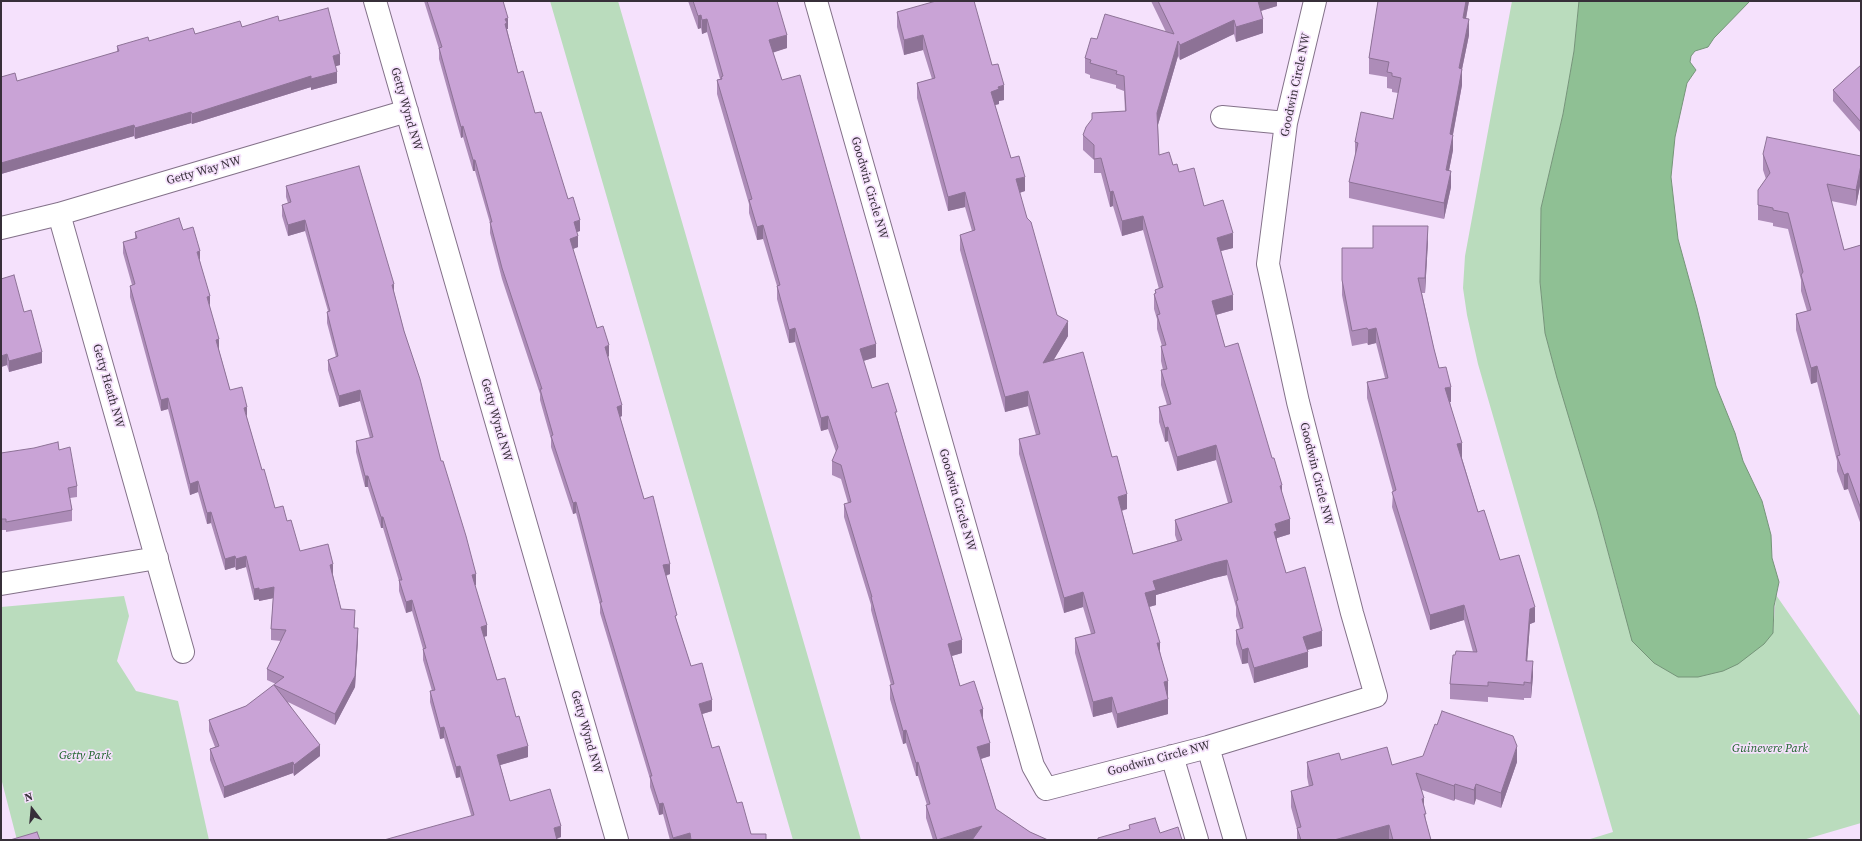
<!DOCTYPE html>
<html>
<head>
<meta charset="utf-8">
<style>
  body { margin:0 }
  #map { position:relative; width:1862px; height:841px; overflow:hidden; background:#f5e1fc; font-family:"Source Serif 4",serif }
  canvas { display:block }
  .frame { position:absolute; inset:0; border:2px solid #372f39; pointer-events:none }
  .north { position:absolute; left:12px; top:789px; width:40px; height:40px; -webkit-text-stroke:3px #f5e1fc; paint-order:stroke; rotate:344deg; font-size:11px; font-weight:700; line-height:16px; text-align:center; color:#372f39 }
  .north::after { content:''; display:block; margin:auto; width:14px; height:18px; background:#372f39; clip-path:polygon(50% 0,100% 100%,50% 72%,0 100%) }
</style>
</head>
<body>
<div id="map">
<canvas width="1862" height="841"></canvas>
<div class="frame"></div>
<div class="north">N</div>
</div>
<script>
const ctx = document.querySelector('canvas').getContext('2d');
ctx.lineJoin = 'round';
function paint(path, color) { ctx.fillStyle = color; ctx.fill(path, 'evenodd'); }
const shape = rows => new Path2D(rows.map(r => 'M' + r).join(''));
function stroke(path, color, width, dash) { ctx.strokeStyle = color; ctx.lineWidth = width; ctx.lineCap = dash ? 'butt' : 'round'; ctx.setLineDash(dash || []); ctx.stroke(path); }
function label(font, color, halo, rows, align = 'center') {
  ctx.font = font + ' "Source Serif 4",serif'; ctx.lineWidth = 3.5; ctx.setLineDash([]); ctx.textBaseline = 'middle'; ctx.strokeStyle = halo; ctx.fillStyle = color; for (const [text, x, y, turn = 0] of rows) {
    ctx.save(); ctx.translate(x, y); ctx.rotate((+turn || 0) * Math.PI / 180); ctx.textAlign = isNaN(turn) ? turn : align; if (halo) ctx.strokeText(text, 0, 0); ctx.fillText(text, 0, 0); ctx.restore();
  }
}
const green = shape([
  [550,1,618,1,861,840,793,840],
  [1512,1,1579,1,1574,51,1563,114,1541,208,1540,282,1545,333,1557,377,1597,511,1622,605,1773,633,1776,595,1861,717,1861,823,1803,840,1587,840,1613,832,1478,364,1467,315,1463,288,1465,256],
  [124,596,129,616,117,661,136,691,178,701,209,840,17,840,1,778,1,607]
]);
const water = shape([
  [1579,1,1750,1,1714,38,1708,47,1695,51,1691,56,1690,62,1696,70,1687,83,1675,137,1671,177,1678,239,1697,308,1716,386,1735,433,1743,461,1762,501,1771,535,1772,558,1779,582,1774,606,1773,633,1764,644,1738,664,1723,671,1698,677,1678,677,1654,663,1632,641,1597,511,1557,378,1545,333,1540,282,1541,208,1563,114,1574,51,1579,1]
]);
const street = shape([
  [375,1,617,840],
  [816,1,1033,766,1046,789,1208,747,1376,696,1352,613,1298,402,1268,264,1286,123,1315,1],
  [1222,117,1286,123],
  [59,214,183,652],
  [1,228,59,214,407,111],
  [1,584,157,558],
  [1208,747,1235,840],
  [1172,756,1197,840]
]);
const wall = shape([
  [424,1,503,1,508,29,507,29,518,73,535,113,568,199,580,231,577,232,578,247,573,249,597,328,609,356,608,357,622,416,620,417,644,499,670,574,666,576,677,622,691,666,712,711,702,714,712,748,751,834,766,840,670,840,663,814,659,815,650,787,650,779,600,613,600,605,576,513,573,514,551,447,551,439,540,400,540,394,502,279,490,233,490,223,475,171,473,171,463,137,461,138,439,59,439,49],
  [688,1,777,1,787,48,773,52,782,80,876,357,863,361,872,388,897,417,962,653,952,656,960,686,983,718,990,756,981,759,996,809,1030,832,1048,840,933,840,926,818,926,805,927,805,918,776,916,776,906,743,903,744,890,699,890,685,891,685,871,610,871,605,844,517,844,504,848,503,841,479,832,475,832,461,836,452,828,429,821,431,795,342,789,343,777,299,777,286,763,239,757,240,749,213,749,204,717,94,717,80,720,79,707,32,702,34,701,28,698,29],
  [1151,1,1277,1,1277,6,1261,11,1263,33,1236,42,1234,34,1180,60,1178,56,1158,125,1159,155,1173,165,1179,172,1204,206,1233,248,1221,251,1233,310,1216,315,1225,347,1282,494,1290,534,1277,538,1277,544,1286,573,1322,646,1307,650,1308,667,1254,683,1248,663,1242,664,1236,644,1236,630,1240,629,1236,616,1236,607,1227,575,1214,578,1156,595,1156,605,1149,607,1160,651,1168,696,1167,696,1168,714,1117,728,1112,712,1093,717,1075,653,1075,638,1091,634,1083,607,1064,613,1019,454,1019,439,1036,435,1028,406,1005,412,960,250,960,235,972,231,965,207,948,211,917,98,917,83,932,79,923,50,904,55,897,27,897,12,992,65,1004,100,999,101,999,104,995,105,1011,158,1025,191,1019,193,1027,218,1057,315,1068,336,1053,360,1112,457,1127,509,1122,511,1133,554,1177,541,1175,535,1175,520,1228,503,1216,460,1177,471,1168,441,1165,442,1159,422,1159,407,1167,405,1161,385,1161,370,1163,370,1161,361,1161,346,1162,346,1157,329,1157,319,1154,309,1154,294,1155,294,1155,290,1159,289,1143,230,1122,236,1113,206,1110,207,1101,173,1094,173,1094,160,1083,150,1083,135,1092,120,1092,113,1125,111,1124,91,1116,88,1116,85,1090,78,1090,75,1085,73,1085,58,1097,39,1166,32],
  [1378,1,1469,1,1466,19,1469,35,1462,69,1462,85,1453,135,1453,150,1449,170,1451,187,1444,219,1349,198,1349,182,1355,157,1355,142,1393,119,1398,93,1392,92,1392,89,1387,88,1387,77,1369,74,1369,58],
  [279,21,340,65,335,66,337,83,311,90,311,87,192,124,191,123,135,139,134,136,1,174,1,77,17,81,117,52,117,46],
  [1861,65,1861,133,1833,101,1833,90],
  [1763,154,1861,156,1861,181,1856,206,1831,201,1844,250,1861,245,1861,525,1848,489,1844,490,1837,471,1837,461,1817,382,1811,384,1796,330,1796,314,1807,311,1801,291,1801,280,1788,229,1773,226,1773,223,1758,220,1758,190,1766,179,1763,170],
  [286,186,394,292,404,331,476,585,475,585,487,636,484,637,497,680,528,757,500,765,510,801,561,837,557,839,471,815,460,777,456,778,444,738,440,739,430,702,430,691,432,691,423,660,423,649,412,611,406,613,399,591,399,581,383,528,381,528,368,487,365,487,356,452,356,441,370,438,360,401,339,407,328,370,328,360,336,357,327,323,327,312,328,311,305,231,288,236,282,216,282,205,288,203,286,197],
  [183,230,200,261,219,350,230,390,247,418,262,470,275,508,287,521,300,551,333,575,341,609,355,621,354,628,358,639,355,687,335,725,288,702,320,756,294,776,293,773,224,798,210,760,210,749,215,747,209,731,209,720,246,706,276,684,267,680,267,669,281,641,271,640,271,629,273,598,259,601,259,599,254,600,246,567,236,570,235,567,225,570,211,523,207,524,198,492,190,495,168,409,161,411,130,297,130,286,132,285,123,253,123,242,135,239,135,232],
  [1428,241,1425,293,1422,293,1434,349,1439,368,1451,402,1450,402,1462,458,1478,512,1500,560,1535,622,1530,624,1527,661,1533,676,1531,698,1524,698,1524,700,1488,697,1488,702,1450,699,1450,684,1455,655,1473,652,1464,620,1430,630,1392,507,1393,492,1367,398,1367,382,1385,378,1376,343,1368,345,1367,343,1352,346,1342,295,1342,248,1373,248],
  [24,312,42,363,9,372,7,365,1,367],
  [59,450,77,486,77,497,70,498,72,510,72,521,6,532,6,530,1,530,1,453],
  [1341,760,1392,765,1517,762,1501,808,1476,799,1474,805,1455,799,1454,801,1422,790,1426,821,1431,840,1297,840,1297,829,1291,807,1291,791,1309,787,1307,777,1307,762]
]);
const shadedWall = shape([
  [1257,1,1277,1,1277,6,1257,12],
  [1466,1,1469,1,1463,34,1463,18],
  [701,15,701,28,698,29,698,16],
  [508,18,508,29,507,29,505,35,505,19],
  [707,19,707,32,702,34,702,20],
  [1263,19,1263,33,1236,42,1236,27],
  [1469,19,1469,35,1459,84,1459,68],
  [1234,20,1234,34,1180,60,1180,45],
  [787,35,787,48,769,54,769,40],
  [923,35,923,50,904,55,904,40],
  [1178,41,1178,56,1157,128,1157,113],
  [340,54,340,65,333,67,333,56],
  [1462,69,1462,85,1450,150,1450,134],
  [337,72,337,83,311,90,311,79],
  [311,76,311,87,192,124,192,114],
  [1004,85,1004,100,999,101,999,104,991,106,991,92,998,87],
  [191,112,191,123,135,139,135,128],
  [134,125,134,136,1,174,1,163],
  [463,126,463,137,461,138,461,127],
  [1453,135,1453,150,1446,186,1446,170],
  [473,160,475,160,475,171,473,171],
  [1861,165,1861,181,1856,206,1856,190],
  [1451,171,1451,187,1444,219,1444,203],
  [1025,177,1025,191,1016,194,1016,179],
  [1113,191,1113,206,1110,207,1110,192],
  [965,192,965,207,948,211,948,197],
  [1143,216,1143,230,1122,236,1122,221],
  [305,220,305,231,288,236,288,225],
  [580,220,580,231,574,233,574,222],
  [763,225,763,239,757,240,757,227],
  [1428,226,1428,241,1425,293,1425,278],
  [1233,233,1233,248,1217,252,1217,238],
  [578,236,578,247,570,250,570,239],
  [200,251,200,262,197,252],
  [394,284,394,295,392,285],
  [1233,295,1233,310,1212,316,1212,301],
  [210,296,210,307,207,297],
  [1068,321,1068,336,1043,378,1043,363],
  [795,328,795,342,789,343,789,330],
  [1376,328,1376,343,1368,345,1368,330],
  [219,339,219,350,216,351,216,340],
  [876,344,876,357,860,362,860,349],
  [609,345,609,356,605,358,605,347],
  [42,352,42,363,9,372,9,361],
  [7,354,7,365,1,367,1,356],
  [1817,366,1817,382,1811,384,1811,368],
  [1451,387,1451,402,1445,403,1445,388],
  [360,390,360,401,339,407,339,396],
  [1028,391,1028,406,1005,412,1005,397],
  [168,398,168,409,161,411,161,400],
  [622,405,622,416,617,418,617,407],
  [247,407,247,418,244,408],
  [828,416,828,429,821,431,821,418],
  [1168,427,1168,441,1165,442,1165,428],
  [1462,443,1462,458,1457,459,1457,444],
  [1216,445,1216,460,1177,471,1177,457],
  [1848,473,1848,489,1844,490,1844,475],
  [365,476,368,476,368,487,365,487],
  [198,481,198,492,190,495,190,484],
  [1282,485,1282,500,1280,486],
  [1127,494,1127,509,1118,511,1118,497],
  [576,502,576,513,573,514,573,503],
  [211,512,211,523,207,524,207,513],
  [381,517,383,517,383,528,381,528],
  [1290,519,1290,534,1277,538,1277,546,1274,532,1275,524],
  [235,556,235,567,225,570,225,559],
  [246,556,246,567,236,570,236,559],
  [1227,560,1227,575,1214,578,1156,595,1156,605,1145,608,1145,593,1153,581,1214,563],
  [333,564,333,575,330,576,330,565],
  [670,564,670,574,663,576,663,565],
  [476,574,476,585,472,586,472,575],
  [274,587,274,598,259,601,259,590],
  [259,588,259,599,254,600,254,589],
  [1083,592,1083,607,1064,613,1064,598],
  [412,600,412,611,406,613,406,602],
  [1464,605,1464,620,1430,630,1430,615],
  [1535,607,1535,622,1530,624,1526,676,1526,661,1530,609],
  [487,625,487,636,481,637,481,627],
  [358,628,358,639,355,687,335,725,335,714],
  [1322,631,1322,646,1303,651,1303,637],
  [962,640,962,653,948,657,948,644],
  [1157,643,1160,643,1160,657],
  [1248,648,1248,663,1242,664,1242,650],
  [1308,652,1308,667,1254,683,1254,668],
  [1533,661,1533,676,1531,698,1531,683],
  [1168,681,1168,696,1164,697,1164,682],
  [1112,697,1112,712,1093,717,1093,702],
  [1168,699,1168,714,1117,728,1117,714],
  [712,700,712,711,699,715,699,704],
  [983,709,983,723,980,710],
  [444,727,444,738,440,739,440,728],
  [906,730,906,743,903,744,903,731],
  [990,743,990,756,977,760,977,747],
  [320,745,320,756,294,776,294,765],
  [528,746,528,757,497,766,497,755],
  [1517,746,1517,762,1501,808,1501,793],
  [293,762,293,773,224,798,224,787],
  [918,762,918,776,916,776,916,763],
  [460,766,460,777,456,778,456,767],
  [1455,784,1455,799,1454,801,1454,786],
  [1476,784,1476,799,1474,805,1474,790],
  [1424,798,1424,813,1422,799],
  [663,803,663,814,659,815,659,804],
  [1389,825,1389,840,1334,840],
  [561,826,561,837,554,839,554,828],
  [982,826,980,840,938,840],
  [690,833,690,840,673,840,673,838]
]);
const building = shape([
  [427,1,503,1,508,18,505,19,507,23,505,24,518,73,523,71,535,113,541,112,568,199,573,197,580,220,574,222,578,236,570,239,597,328,603,326,609,345,605,347,622,405,617,407,644,499,653,496,670,564,663,565,677,615,675,616,691,666,702,663,712,700,699,704,712,748,719,746,737,803,742,802,751,834,766,834,766,840,691,840,690,833,673,838,663,803,659,804,650,776,652,776,600,602,602,602,576,502,573,503,551,436,553,435,540,389,542,389,502,268,490,222,492,222,475,160,473,160,463,126,461,127,439,48,442,47,427,1],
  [693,1,777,1,787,35,769,40,782,80,800,75,876,344,860,349,872,388,888,383,897,412,895,412,962,640,948,644,960,686,974,681,983,709,980,710,990,743,977,747,996,809,1030,832,1048,840,972,840,982,826,937,840,926,805,930,804,918,762,916,763,906,730,903,731,890,685,894,684,871,597,872,597,844,504,851,502,841,465,832,461,838,447,828,416,821,418,795,328,789,330,777,286,780,285,763,225,757,227,749,200,752,199,717,80,722,79,721,77,723,76,707,19,702,20,701,15,698,16,693,1],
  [936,1,974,1,992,65,998,64,1004,85,998,87,999,89,991,92,1011,158,1019,156,1025,177,1016,179,1027,218,1031,222,1057,315,1068,321,1043,363,1083,352,1112,457,1117,456,1127,494,1118,497,1133,554,1182,540,1175,520,1232,502,1216,445,1177,457,1168,427,1165,428,1159,407,1171,404,1161,370,1167,369,1161,346,1166,345,1157,315,1160,314,1154,294,1156,293,1155,290,1163,287,1143,216,1122,221,1113,191,1110,192,1101,158,1094,159,1094,145,1083,135,1086,127,1092,119,1092,113,1126,111,1124,76,1116,74,1117,71,1090,63,1091,60,1085,58,1091,38,1097,39,1105,14,1174,34,1158,1,1258,1,1263,19,1236,27,1234,20,1180,45,1178,41,1157,113,1159,155,1169,152,1173,165,1177,164,1179,172,1194,168,1204,206,1223,200,1233,233,1217,238,1233,295,1212,301,1225,347,1238,343,1272,458,1274,458,1282,485,1280,486,1290,519,1275,524,1277,531,1274,532,1286,573,1305,567,1322,631,1303,637,1308,652,1254,668,1248,648,1242,650,1236,630,1243,628,1242,622,1236,601,1238,600,1227,560,1214,563,1153,581,1156,590,1145,593,1160,643,1157,643,1168,681,1164,682,1168,699,1117,714,1112,697,1093,702,1075,638,1095,633,1083,592,1064,598,1019,439,1040,434,1028,391,1005,397,960,235,975,230,965,192,948,197,917,83,935,78,923,35,904,40,897,12,936,1],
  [1378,1,1466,1,1463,18,1469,19,1459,68,1462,69,1450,134,1453,135,1446,170,1451,171,1444,203,1349,182,1358,143,1355,142,1361,112,1393,119,1401,78,1392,76,1392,73,1387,72,1389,62,1369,58,1378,1],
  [328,8,340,54,333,56,337,72,311,79,311,76,192,114,191,112,135,128,134,125,1,163,1,77,15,73,17,81,119,51,117,46,148,37,149,41,193,28,195,34,240,21,242,27,278,16,279,21,283,20,328,8],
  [1861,65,1861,122,1833,90,1861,65],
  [1767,137,1861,156,1861,165,1856,190,1827,184,1844,250,1861,245,1861,509,1848,473,1844,475,1837,456,1840,455,1817,366,1811,368,1796,314,1811,310,1801,275,1803,272,1788,213,1773,210,1773,208,1758,205,1758,190,1770,173,1763,154,1767,137],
  [359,166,394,284,392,285,404,331,420,379,441,461,443,461,466,536,476,574,472,575,487,625,481,627,497,680,505,678,516,717,519,716,528,746,497,755,510,801,550,789,561,826,554,828,557,840,384,840,474,815,460,766,456,767,444,727,440,728,430,691,435,690,423,649,426,648,412,600,406,602,399,580,402,580,383,517,381,517,368,476,365,476,356,441,373,437,360,390,339,396,328,360,338,356,327,312,330,311,305,220,288,225,282,205,291,202,286,186,359,166],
  [179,218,183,230,193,227,200,251,197,252,210,296,207,297,219,339,216,340,230,390,242,387,247,407,244,408,262,470,264,469,275,508,283,506,287,521,291,520,300,551,328,544,333,564,330,565,341,609,355,610,354,628,358,628,355,676,335,714,274,685,320,745,294,765,293,762,224,787,210,749,219,746,209,720,246,706,284,677,267,669,286,630,271,629,274,587,259,590,259,588,254,589,246,556,236,559,235,556,225,559,211,512,207,513,198,481,190,484,168,398,161,400,130,286,135,284,123,242,137,238,135,232,179,218],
  [1373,226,1428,226,1425,278,1418,278,1434,349,1439,368,1446,367,1451,387,1445,388,1462,443,1457,444,1478,512,1484,510,1500,560,1519,555,1535,607,1530,609,1526,661,1533,661,1531,683,1524,682,1524,685,1488,682,1488,686,1450,684,1453,655,1455,655,1456,651,1477,652,1464,605,1430,615,1392,492,1396,490,1367,382,1388,378,1376,328,1368,330,1367,328,1352,331,1342,280,1342,248,1373,248,1373,226],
  [14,275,24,312,31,310,42,352,9,361,7,354,1,356,1,279,14,275],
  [58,442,59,450,70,447,77,486,68,488,72,510,6,522,6,519,1,519,1,453,34,448,58,442],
  [1442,711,1513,736,1517,746,1501,793,1476,784,1474,790,1455,784,1454,786,1416,773,1424,798,1422,799,1426,814,1424,814,1431,840,1393,840,1389,825,1334,840,1301,840,1297,828,1301,827,1291,791,1313,785,1307,762,1339,753,1341,760,1387,747,1392,765,1423,756,1435,724,1437,725,1442,711],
  [1155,818,1160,833,1178,827,1182,840,1098,840,1098,838,1130,829,1129,825,1155,818],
  [37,832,40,840,10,840,37,832]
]);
const streetNames = [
  ["Goodwin Circle NW",1296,85,-78],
  ["Getty Wynd NW",406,109,74],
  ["Getty Way NW",204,171,-16],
  ["Goodwin Circle NW",869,188,74],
  ["Getty Heath NW",108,386,74],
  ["Getty Wynd NW",496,420,74],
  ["Goodwin Circle NW",1316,474,76],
  ["Goodwin Circle NW",957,500,74],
  ["Getty Wynd NW",586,732,74],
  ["Goodwin Circle NW",1159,759,-15]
];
const parkNames = [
  ["Guinevere Park",1770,749],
  ["Getty Park",85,756]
];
paint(green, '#badcbd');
paint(water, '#8fc094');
stroke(water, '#759479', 1);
stroke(street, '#837189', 24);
stroke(street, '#fff', 22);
paint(wall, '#ad8cb8');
paint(shadedWall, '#8d7296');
paint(building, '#c9a3d6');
stroke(building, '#8d7296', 1);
label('12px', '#372f39', '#f5e1fc', streetNames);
label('italic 12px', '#1e642c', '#f5e1fc', parkNames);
</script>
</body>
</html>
